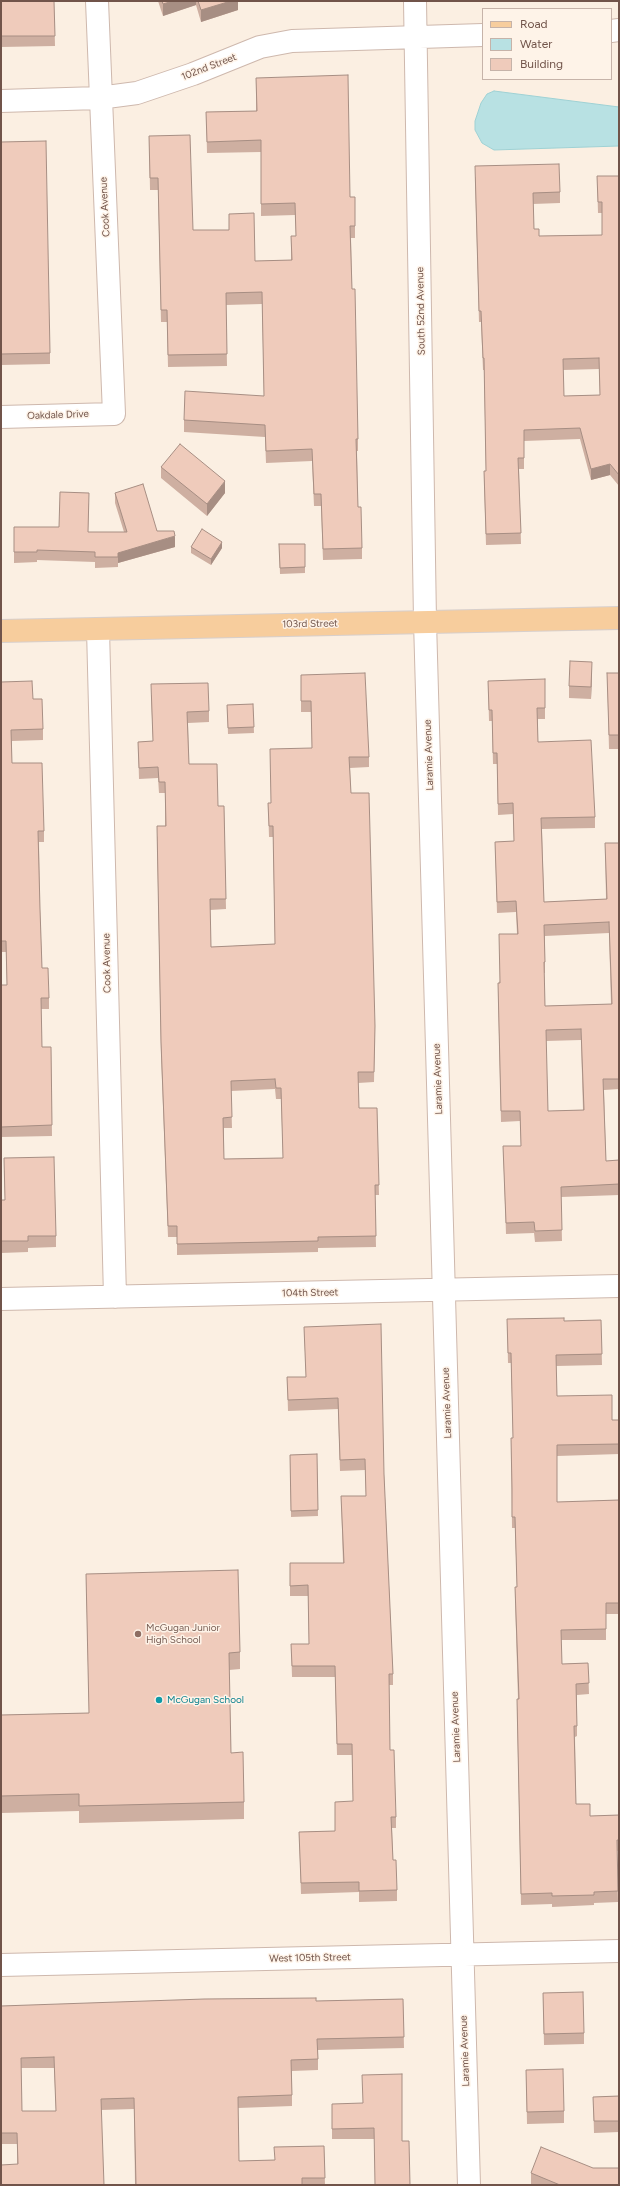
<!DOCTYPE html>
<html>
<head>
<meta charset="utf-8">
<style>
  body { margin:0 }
  #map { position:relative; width:620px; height:2186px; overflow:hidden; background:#fbefe2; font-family:Figtree,sans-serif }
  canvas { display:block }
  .frame { position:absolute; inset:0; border:2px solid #71544a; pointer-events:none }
  .legend { position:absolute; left:482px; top:8px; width:130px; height:72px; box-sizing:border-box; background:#fef3e8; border:1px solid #c6b3a9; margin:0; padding:5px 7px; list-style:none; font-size:12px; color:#71544a }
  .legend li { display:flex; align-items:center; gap:8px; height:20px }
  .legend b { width:20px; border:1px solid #c6b3a9 }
</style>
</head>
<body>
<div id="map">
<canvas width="620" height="2186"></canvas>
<div class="frame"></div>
<ul class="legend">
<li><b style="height:5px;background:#f7cd9d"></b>Road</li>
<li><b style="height:11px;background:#b8e1e3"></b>Water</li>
<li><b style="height:11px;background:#efcbbb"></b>Building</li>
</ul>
</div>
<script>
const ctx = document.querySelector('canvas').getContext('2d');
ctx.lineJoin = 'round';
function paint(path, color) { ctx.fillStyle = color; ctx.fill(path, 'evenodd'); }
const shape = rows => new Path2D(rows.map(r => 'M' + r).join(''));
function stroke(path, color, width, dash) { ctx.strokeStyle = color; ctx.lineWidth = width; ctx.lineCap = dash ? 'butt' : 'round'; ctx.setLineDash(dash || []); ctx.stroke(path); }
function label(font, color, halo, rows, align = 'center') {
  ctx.font = font + ' Figtree,sans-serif'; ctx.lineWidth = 3; ctx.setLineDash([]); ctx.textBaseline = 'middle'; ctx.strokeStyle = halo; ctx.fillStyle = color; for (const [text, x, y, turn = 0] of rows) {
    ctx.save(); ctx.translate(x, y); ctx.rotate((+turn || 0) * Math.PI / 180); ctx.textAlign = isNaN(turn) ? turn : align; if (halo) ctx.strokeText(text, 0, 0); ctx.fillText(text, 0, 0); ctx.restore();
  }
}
const water = shape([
  [494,91,619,107,619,146,494,150,482,143,475,130,475,121,481,103,487,94,494,91]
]);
const minor = shape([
  [415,1,425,621,469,2185],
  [611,31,619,30],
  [1,101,99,98,137,93,193,74,260,47,292,41,483,35],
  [1,417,114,414,97,1],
  [98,629,115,1297],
  [1,1299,619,1286],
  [1,1965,619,1951]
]);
const major = shape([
  [1,631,619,618]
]);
const wall = shape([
  [1,1,54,1,55,46,1,47],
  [158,1,238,1,238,10,201,22,196,5,163,16],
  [256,78,350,197,355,226,355,238,351,238,352,289,358,439,358,451,357,451,358,507,362,548,362,559,323,560,321,506,314,506,312,461,266,463,265,437,184,432,184,420,264,396,262,304,226,305,227,366,168,367,167,322,161,322,158,190,150,190,149,136,193,230,255,261,291,260,291,236,296,236,295,215,261,216,261,152,207,153,206,112,256,111],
  [1,142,50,353,50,364,1,365],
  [597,176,619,176,619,486,610,475,591,480,580,439,524,441,524,469,519,469,521,544,486,545,484,482,484,471,486,471,484,370,483,370,481,322,479,322,475,177,560,192,560,203,533,204,534,229,539,236,602,235,602,213,598,213],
  [599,369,600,395,564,396,563,370],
  [161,467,225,493,207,516,161,478],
  [115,493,175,547,118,563,118,567,95,568,95,562,37,560,37,562,14,563,14,527,59,527,89,503,88,532,124,532,115,503],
  [279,544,305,544,305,573,280,574],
  [191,547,222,548,211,565,191,553],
  [592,673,591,699,569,698,569,686],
  [607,673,619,673,619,749,609,749],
  [301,675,369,757,369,767,350,768,351,793,375,1026,374,1082,358,1083,359,1108,377,1108,379,1195,375,1195,376,1247,318,1248,318,1252,177,1255,177,1237,168,1237,161,1053,157,837,165,826,165,793,159,793,158,778,139,779,138,742,153,741,151,695,209,711,209,722,188,723,189,764,218,806,224,806,226,909,210,910,211,947,275,944,273,837,269,837,268,803,271,803,312,748,311,712,301,712],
  [275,1089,276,1099,281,1099,283,1158,224,1159,224,1128,232,1128,231,1091],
  [488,681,545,708,545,719,538,719,538,742,595,817,595,828,542,829,544,902,606,899,605,843,619,843,619,1089,604,1090,606,1161,619,1160,619,1195,561,1197,562,1241,535,1242,534,1233,506,1234,503,1146,521,1146,520,1121,501,1122,498,994,499,983,517,934,516,912,497,913,495,842,514,841,513,814,498,815,497,764,493,764,492,721,489,721],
  [609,933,611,1004,545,1006,544,973,545,973,545,936],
  [581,1040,583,1110,548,1111,546,1041],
  [1,682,33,699,43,729,43,740,12,741,12,763,44,831,44,842,39,842,40,909,42,968,49,998,49,1009,41,1009,42,1047,51,1047,52,1136,1,1137,1,985,7,985,6,952,1,952],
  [253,704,254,733,228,734,227,705],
  [4,1170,56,1236,56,1247,28,1248,28,1252,1,1253,1,1200,5,1200],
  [507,1319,564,1321,601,1320,602,1365,556,1366,557,1396,612,1420,619,1420,619,1454,557,1456,557,1502,619,1500,619,1614,606,1614,606,1640,561,1640,562,1664,588,1663,589,1694,577,1695,577,1736,575,1737,576,1804,590,1816,619,1815,619,1851,617,1851,618,1902,594,1903,594,1905,552,1907,552,1904,521,1905,517,1710,518,1699,515,1598,515,1587,517,1587,515,1528,512,1528,511,1438,513,1438,511,1363,508,1363],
  [304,1327,384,1474,393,1674,393,1685,389,1685,390,1750,396,1817,396,1828,392,1828,393,1860,397,1890,397,1901,359,1902,359,1892,301,1894,299,1832,335,1831,353,1801,352,1755,337,1755,335,1677,292,1677,291,1644,309,1644,308,1596,290,1596,290,1563,343,1563,341,1496,366,1496,365,1470,340,1471,338,1409,288,1411,287,1377,306,1377],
  [317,1454,318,1516,291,1517,290,1455],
  [86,1574,240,1652,240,1669,229,1670,231,1753,244,1802,244,1819,79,1823,79,1811,1,1813,1,1715,89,1713],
  [543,1993,584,2033,584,2044,544,2045],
  [403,1999,404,2048,318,2050,318,2070,292,2071,292,2106,238,2108,239,2161,274,2160,324,2146,325,2185,135,2185,134,2109,101,2110,17,2164,17,2144,1,2144,1,2006,316,2001],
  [21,2068,54,2068,56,2111,22,2111],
  [526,2070,564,2111,564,2123,527,2124],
  [619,2096,619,2132,594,2133,593,2097],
  [332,2104,402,2141,410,2185,374,2139,332,2139],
  [593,2168,619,2185,533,2185,531,2184,531,2173]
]);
const shadedWall = shape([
  [173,1,196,1,196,5,163,16,163,4],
  [231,1,238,1,238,10,201,22,201,10],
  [610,464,610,475,591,480,591,469],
  [225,481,225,493,207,516,207,504],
  [175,536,175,547,118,563,118,553],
  [222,542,222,548,211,565,211,559],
  [592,662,592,673,591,699,591,687]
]);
const building = shape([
  [1,1,54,1,55,36,1,36,1,1],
  [162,1,173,1,163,4,162,1],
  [198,1,231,1,201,10,198,1],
  [348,75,350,197,355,197,355,226,350,226,352,289,355,289,358,439,356,439,358,507,361,507,362,548,323,549,321,494,314,494,312,449,266,451,265,425,184,420,185,391,264,396,262,292,226,293,227,354,168,355,167,310,161,310,158,178,150,178,149,136,190,135,193,230,229,230,229,214,254,213,255,261,292,260,291,236,296,236,295,203,261,204,261,140,207,142,206,112,257,111,256,78,348,75],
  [46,141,50,353,1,354,1,142,46,141],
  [559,164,560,192,533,193,534,229,539,229,539,236,602,235,602,202,598,202,597,176,619,176,619,475,610,464,591,469,580,428,524,430,524,458,518,458,521,533,486,534,484,471,486,471,484,358,483,358,481,311,479,311,475,166,559,164],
  [599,358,600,395,564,396,563,359,599,358],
  [180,444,225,481,207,504,161,467,180,444],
  [143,484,157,531,174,531,175,536,118,553,118,557,95,557,95,552,37,550,37,552,14,552,14,527,59,527,60,492,89,493,88,532,127,532,115,493,143,484],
  [202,529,222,542,211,559,191,547,202,529],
  [279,544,305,544,305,567,280,568,279,544],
  [570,661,592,662,591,687,569,686,570,661],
  [365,673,369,757,349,757,351,793,369,793,375,1026,374,1072,358,1072,359,1108,377,1108,379,1185,375,1185,376,1236,318,1237,318,1241,177,1244,177,1226,168,1226,161,1042,157,826,166,826,165,782,159,782,158,767,139,768,138,742,153,741,151,684,208,683,209,711,187,712,189,764,217,764,218,806,224,806,226,899,210,899,211,947,275,944,273,826,269,826,268,803,271,803,270,749,312,748,311,701,301,701,301,675,365,673],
  [275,1079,276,1088,281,1088,283,1158,224,1159,223,1118,232,1117,231,1081,275,1079],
  [607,673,619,673,619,735,609,735,607,673],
  [545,679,545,708,537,708,538,742,591,740,595,817,541,818,544,902,607,899,605,843,619,843,619,1079,603,1079,606,1161,619,1160,619,1184,561,1187,562,1230,535,1231,534,1222,506,1223,503,1146,521,1146,520,1111,501,1111,498,983,500,983,499,934,518,934,516,901,497,902,495,842,514,841,513,803,498,804,497,753,493,753,492,710,489,710,488,681,545,679],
  [609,922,612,1004,545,1006,544,962,545,962,544,925,609,922],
  [581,1029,584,1110,548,1111,546,1030,581,1029],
  [32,681,33,699,42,699,43,729,11,730,12,763,42,763,44,831,38,831,40,909,42,968,48,968,49,998,41,998,42,1047,51,1047,52,1125,1,1127,1,985,7,985,6,941,1,941,1,682,32,681],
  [253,704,254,727,228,728,227,705,253,704],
  [54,1157,56,1236,28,1236,28,1241,1,1241,1,1200,5,1200,4,1158,54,1157],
  [564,1318,564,1321,601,1320,602,1354,556,1355,557,1396,612,1395,612,1420,619,1420,619,1444,557,1445,557,1502,619,1500,619,1603,606,1603,606,1629,561,1630,562,1664,588,1663,589,1683,576,1684,577,1726,574,1726,576,1804,590,1804,590,1816,619,1815,619,1840,617,1840,618,1891,594,1892,594,1895,552,1896,552,1893,521,1894,517,1699,519,1699,515,1587,517,1587,515,1517,512,1517,512,1489,511,1438,513,1438,511,1353,508,1353,507,1319,564,1318],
  [381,1324,384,1474,393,1674,389,1674,390,1750,394,1750,396,1817,391,1817,393,1860,396,1860,397,1890,359,1891,359,1882,301,1883,299,1832,335,1831,335,1802,353,1801,352,1744,337,1744,335,1666,292,1666,291,1644,309,1644,308,1585,290,1586,290,1563,344,1563,341,1496,366,1496,365,1459,340,1460,338,1398,288,1400,287,1377,306,1377,304,1327,381,1324],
  [317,1454,318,1510,291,1511,290,1455,317,1454],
  [238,1570,240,1652,229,1653,231,1753,243,1752,244,1802,79,1806,79,1794,1,1796,1,1715,89,1713,86,1574,238,1570],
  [583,1992,584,2033,544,2034,543,1993,583,1992],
  [316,1998,316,2001,403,1999,404,2037,317,2039,318,2059,291,2060,292,2095,238,2097,239,2161,275,2160,274,2147,324,2146,325,2178,302,2178,302,2185,136,2185,134,2098,101,2099,104,2185,1,2185,1,2165,18,2164,17,2133,1,2133,1,2006,204,1999,316,1998],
  [54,2057,56,2111,22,2111,21,2058,54,2057],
  [563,2069,564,2111,527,2112,526,2070,563,2069],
  [402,2074,402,2141,409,2141,410,2185,375,2185,374,2128,332,2129,332,2104,363,2103,362,2075,402,2074],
  [619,2096,619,2121,594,2121,593,2097,619,2096],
  [541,2147,593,2168,619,2168,619,2185,560,2185,531,2173,541,2147]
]);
const markers = [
  [138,1634,4,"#8d6e63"],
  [159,1700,4,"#0f9aa8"]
];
const streetNames = [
  ["102nd Street",209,67,-21],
  ["Cook Avenue",105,207,-93],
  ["South 52nd Avenue",421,311,-91],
  ["Oakdale Drive",58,415,-2],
  ["103rd Street",310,624,-1],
  ["Laramie Avenue",429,755,-92],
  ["Cook Avenue",107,963,-91],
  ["Laramie Avenue",438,1079,-92],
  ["104th Street",310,1293,-1],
  ["Laramie Avenue",447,1403,-92],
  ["Laramie Avenue",456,1727,-92],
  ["West 105th Street",310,1958,-1],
  ["Laramie Avenue",465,2051,-92]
];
const educationNames = [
  ["McGugan Junior",146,1628],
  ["High School",146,1640]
];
const cultureNames = [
  ["McGugan School",167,1700]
];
paint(water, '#b8e1e3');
stroke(water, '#9fd1d4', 1);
stroke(minor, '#ceb8ad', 24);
stroke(major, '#d7cfcc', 24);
stroke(minor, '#fff', 22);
stroke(major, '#f7cd9d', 22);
paint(wall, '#ceafa1');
paint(shadedWall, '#a78e83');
paint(building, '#efcbbb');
stroke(building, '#a78e83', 1);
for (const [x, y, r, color] of markers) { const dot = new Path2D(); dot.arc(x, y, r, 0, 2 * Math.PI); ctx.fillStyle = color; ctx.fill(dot); stroke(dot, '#fef3e8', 1.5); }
label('10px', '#71544a', '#fef3e8', streetNames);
label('10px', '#785e54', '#fef3e8', educationNames, 'left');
label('10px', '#0d838f', '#fef3e8', cultureNames, 'left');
</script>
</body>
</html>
